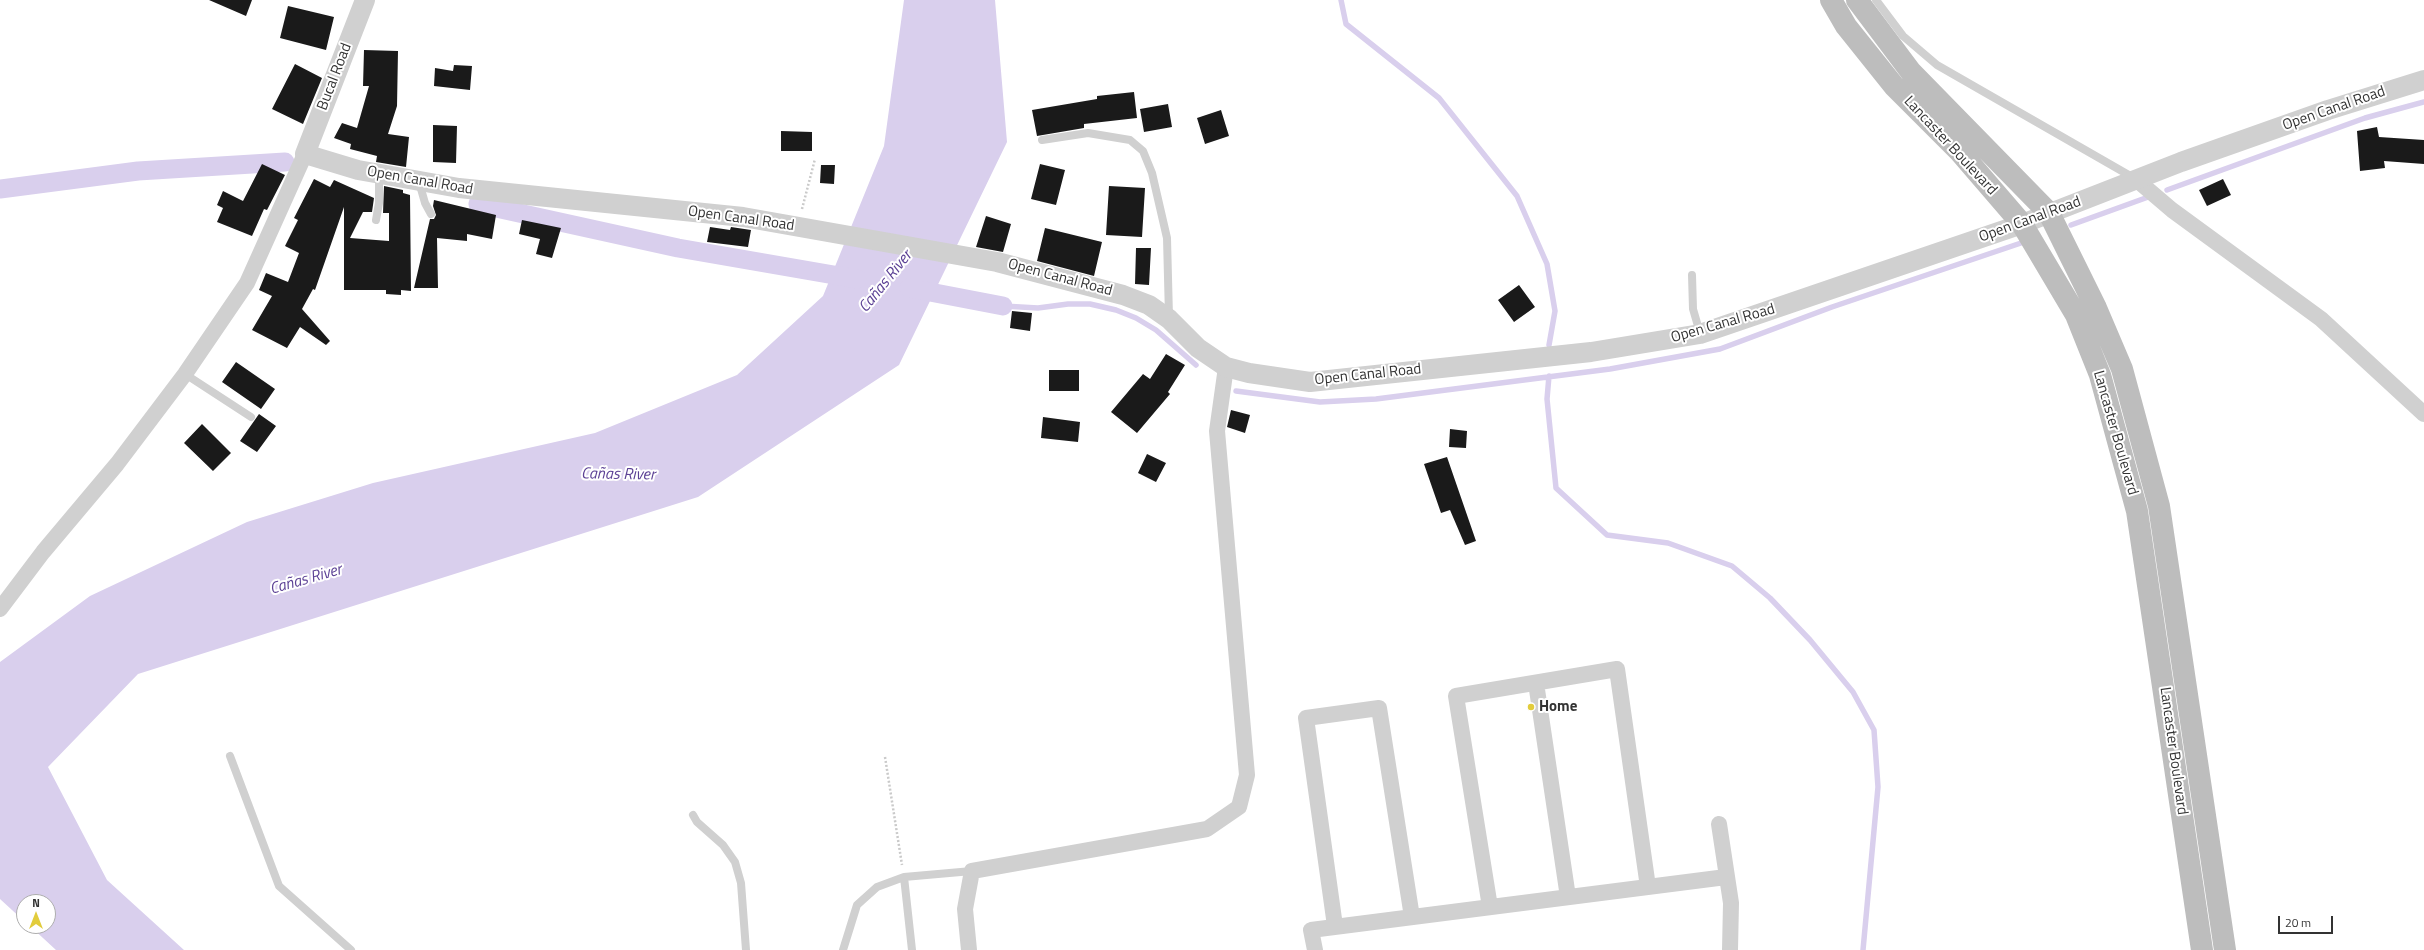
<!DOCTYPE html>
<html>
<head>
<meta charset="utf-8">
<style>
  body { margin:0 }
  #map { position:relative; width:2424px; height:950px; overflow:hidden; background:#fff; font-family:"Titillium Web",sans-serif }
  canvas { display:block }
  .north { position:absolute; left:16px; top:894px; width:40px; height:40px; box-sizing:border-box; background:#fff; border:1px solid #adadad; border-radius:50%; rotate:0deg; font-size:11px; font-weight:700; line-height:16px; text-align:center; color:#333 }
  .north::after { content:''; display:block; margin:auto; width:14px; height:18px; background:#e2cc3c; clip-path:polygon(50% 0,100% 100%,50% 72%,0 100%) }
  .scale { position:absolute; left:2278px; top:916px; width:55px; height:18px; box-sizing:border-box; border:2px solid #333; border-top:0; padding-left:5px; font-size:12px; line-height:14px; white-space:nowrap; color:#333; -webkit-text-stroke:3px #fff; paint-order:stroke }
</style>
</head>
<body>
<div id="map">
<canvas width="2424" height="950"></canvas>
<div class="north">N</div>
<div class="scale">20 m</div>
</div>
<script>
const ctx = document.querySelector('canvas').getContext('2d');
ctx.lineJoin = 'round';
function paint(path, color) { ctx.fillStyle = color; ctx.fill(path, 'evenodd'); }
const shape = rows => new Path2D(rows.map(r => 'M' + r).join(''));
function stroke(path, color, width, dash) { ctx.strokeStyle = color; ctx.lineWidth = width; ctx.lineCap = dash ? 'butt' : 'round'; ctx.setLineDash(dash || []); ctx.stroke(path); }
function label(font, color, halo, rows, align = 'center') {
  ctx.font = font + ' "Titillium Web",sans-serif'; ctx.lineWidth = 4; ctx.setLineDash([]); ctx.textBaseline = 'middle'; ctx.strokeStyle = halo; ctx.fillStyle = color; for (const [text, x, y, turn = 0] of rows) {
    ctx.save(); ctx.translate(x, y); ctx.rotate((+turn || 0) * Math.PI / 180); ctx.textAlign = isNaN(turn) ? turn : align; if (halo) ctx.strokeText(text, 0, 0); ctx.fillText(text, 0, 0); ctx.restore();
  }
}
const water = shape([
  [904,0,995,0,1007,142,899,365,698,497,138,674,48,767,107,880,184,950,56,950,30,926,48,926,48,902,24,902,24,921,0,899,0,662,90,596,247,522,373,483,595,433,737,375,823,296,884,146]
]);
const stream = shape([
  [1341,0,1346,24,1439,98,1517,196,1547,264,1555,311,1549,345],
  [2167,190,2365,118,2424,102],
  [2071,225,2151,196],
  [1003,306,1038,308,1068,304,1090,304,1116,310,1136,318,1156,330,1196,365],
  [1549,376,1547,399,1556,488,1607,535,1668,543,1732,566,1770,598,1810,640,1853,692,1874,730,1878,787,1863,950],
  [1236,391,1320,402,1376,399,1610,369,1720,349,1832,307,2021,243]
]);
const canal = shape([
  [0,189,138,171,285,162],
  [478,204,678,248,857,279],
  [909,288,1003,306]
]);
const building = shape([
  [209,0,252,0,246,16],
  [288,6,334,17,326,50,280,38],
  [364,50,398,51,397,106,388,134,409,137,406,167,376,162,377,156,350,149,351,144,334,138,342,123,357,128,369,86,363,86],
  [295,64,322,78,303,124,272,109],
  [454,65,472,66,470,90,434,86,435,68,453,71],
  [1134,92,1137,118,1084,124,1084,128,1037,136,1032,110,1097,99,1097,96],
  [1168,104,1172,127,1144,132,1140,109],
  [1221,110,1229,136,1205,144,1197,118],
  [433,125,457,126,456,163,433,162],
  [2377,127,2379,137,2424,140,2424,164,2384,161,2385,168,2360,171,2357,131],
  [781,131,812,132,812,151,781,151],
  [262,164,285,175,267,210,264,209,252,236,217,222,223,208,217,205,223,191,243,201],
  [1040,164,1065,170,1056,205,1031,199],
  [821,165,835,165,834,184,820,183],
  [314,179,330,187,334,180,374,198,372,212,363,212,350,238,389,241,389,213,383,213,384,186,403,190,403,193,410,195,411,291,401,290,401,295,386,294,386,290,344,290,344,207,315,290,313,289,302,309,330,341,326,345,300,327,287,348,252,330,272,296,259,290,266,273,288,282,299,253,285,246,298,220,294,218],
  [2223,179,2231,195,2207,206,2199,190],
  [1109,186,1145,188,1142,237,1106,235],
  [434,200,496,215,492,239,467,234,467,241,437,238,438,288,414,288,430,219,434,219,436,215,433,206],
  [986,216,1011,224,1003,252,976,247],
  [522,220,561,228,552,258,536,254,540,239,519,234],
  [710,227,730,230,731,227,751,230,748,247,707,242],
  [1045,228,1102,242,1094,276,1037,261],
  [1136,248,1151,248,1149,285,1135,284],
  [1519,285,1535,307,1514,322,1498,300],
  [1012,311,1032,313,1030,331,1010,328],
  [1166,354,1185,365,1168,392,1170,394,1137,433,1111,412,1143,374,1150,379],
  [236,362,275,389,261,409,222,382],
  [1049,370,1079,370,1079,391,1049,391],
  [1231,410,1250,415,1245,433,1227,427],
  [259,414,276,426,257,452,240,441],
  [1043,417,1080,422,1078,442,1041,438],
  [202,424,231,453,213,471,184,443],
  [1450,429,1467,431,1466,448,1449,447],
  [1147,454,1166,463,1156,482,1138,473],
  [1447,457,1476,541,1465,545,1450,510,1441,513,1424,464]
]);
const path = shape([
  [802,209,815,159],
  [885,757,902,865]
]);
const service = shape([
  [1876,0,1903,36,1937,65,2134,178],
  [1042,140,1088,133,1130,140,1143,151,1152,173,1167,238,1169,317],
  [419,182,425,203,431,214],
  [376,220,379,203,379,174],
  [1692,275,1693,309,1700,333],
  [185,374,251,417],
  [230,756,279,886,351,950],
  [693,815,697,822,723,845,735,862,741,883,746,950],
  [904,877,912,950],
  [843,950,857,905,877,887,904,877,972,871]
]);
const minor = shape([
  [2138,181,2172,210,2321,319,2424,414],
  [0,609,43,552,117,464,185,374,247,283,305,154],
  [1536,683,1568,897],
  [1719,824,1731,903,1730,950],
  [1490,907,1456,696,1617,669,1648,887],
  [1335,926,1306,718,1379,708,1412,917],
  [969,950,965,909,972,871,1207,829,1239,807,1247,775,1217,431,1226,367],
  [1315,950,1311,930,1726,877]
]);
const tertiary = shape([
  [365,0,305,154,358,170,459,188,743,217,997,262,1123,295,1149,305,1169,319,1198,348,1226,367,1249,373,1310,382,1591,352,1700,334,2022,224,2181,162,2328,110,2424,80]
]);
const secondary = shape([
  [1831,0,1846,26,1894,86,1960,152,2022,224,2076,315,2100,375,2137,511,2202,950],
  [1857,0,1911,72,2049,213,2096,308,2122,369,2159,506,2225,950]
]);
const markers = [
  [1531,707,4,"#e2cc3c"]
];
const streetNames = [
  ["Bucal Road",335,77,-69],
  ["Open Canal Road",2334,109,-19],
  ["Lancaster Boulevard",1950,146,47],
  ["Open Canal Road",420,181,10],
  ["Open Canal Road",741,219,8],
  ["Open Canal Road",2030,220,-20],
  ["Open Canal Road",1060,278,15],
  ["Open Canal Road",1723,324,-16],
  ["Open Canal Road",1368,375,-6],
  ["Lancaster Boulevard",2115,433,74],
  ["Lancaster Boulevard",2173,751,82]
];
const poiNames = [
  ["Home",1539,707]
];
const waterNames = [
  ["Cañas River",886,282,-51],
  ["Cañas River",618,475,1],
  ["Cañas River",306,580,-16]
];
paint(water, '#d9cfed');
stroke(stream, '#d9cfed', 5.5);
stroke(canal, '#d9cfed', 19);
paint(building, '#1a1a1a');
stroke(path, '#cacaca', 2.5, [2, 2]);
stroke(service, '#d0d0d0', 8);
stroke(minor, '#d0d0d0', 16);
stroke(tertiary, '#d0d0d0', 20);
stroke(secondary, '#bdbdbd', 22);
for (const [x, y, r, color] of markers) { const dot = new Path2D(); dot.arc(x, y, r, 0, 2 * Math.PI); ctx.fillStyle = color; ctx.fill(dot); stroke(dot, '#fff', 1.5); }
label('15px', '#333', '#fff', streetNames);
label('bold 15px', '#333', '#fff', poiNames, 'left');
label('italic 16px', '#5c4195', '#fff', waterNames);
</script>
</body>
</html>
